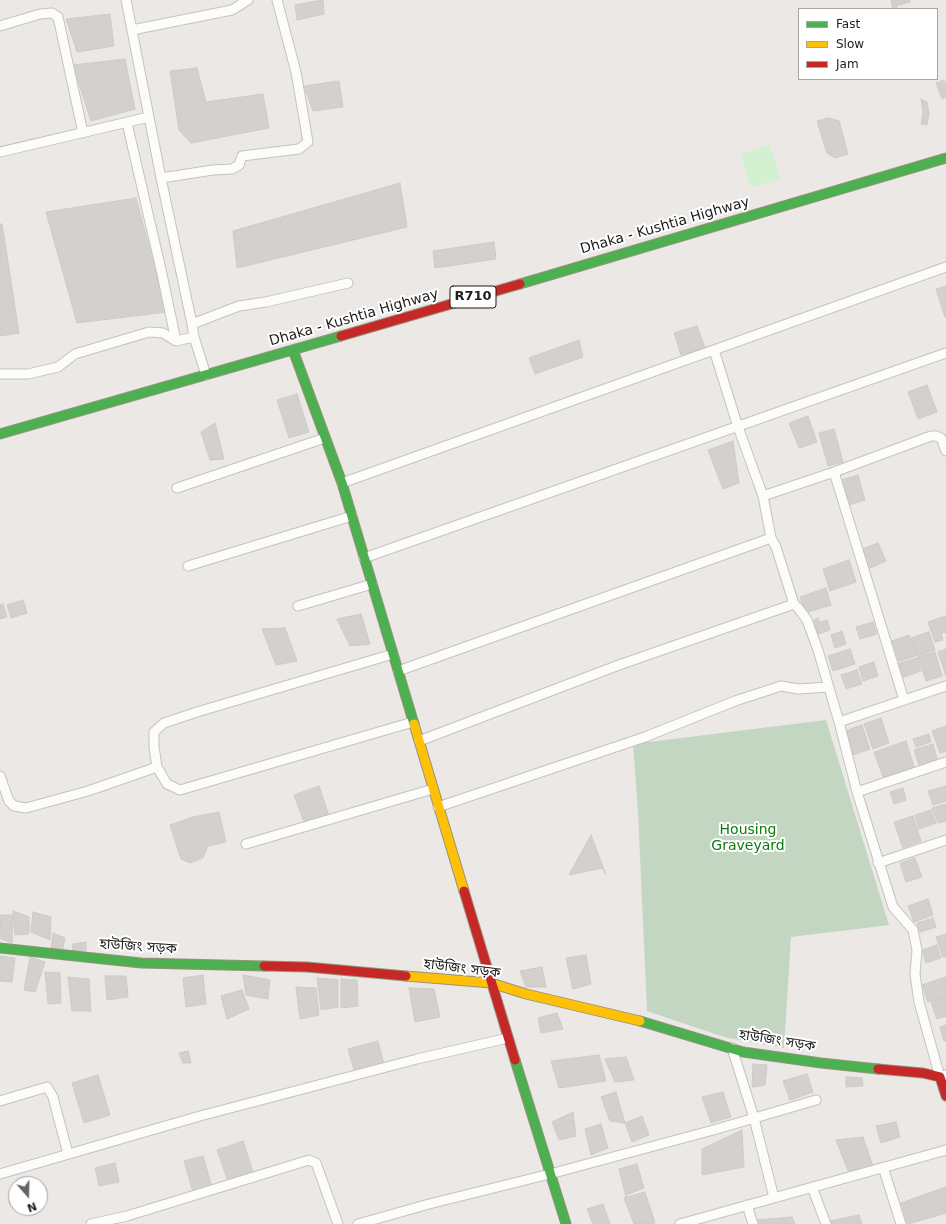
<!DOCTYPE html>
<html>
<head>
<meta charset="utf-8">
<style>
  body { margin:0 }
  #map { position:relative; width:946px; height:1224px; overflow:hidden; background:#ebe8e5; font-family:"DejaVu Sans",sans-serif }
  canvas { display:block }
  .legend { position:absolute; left:798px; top:8px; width:140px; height:72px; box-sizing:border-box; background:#fff; border:1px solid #a5a5a5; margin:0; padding:5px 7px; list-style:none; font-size:12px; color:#1d1d1d }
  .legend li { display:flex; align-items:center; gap:8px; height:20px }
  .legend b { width:20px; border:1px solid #a5a5a5 }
  .north { position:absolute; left:8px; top:1176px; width:40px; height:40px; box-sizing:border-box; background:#fff; border:1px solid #a5a5a5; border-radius:50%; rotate:160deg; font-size:11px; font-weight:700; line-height:16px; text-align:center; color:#1d1d1d }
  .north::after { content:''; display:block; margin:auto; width:14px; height:18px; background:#656463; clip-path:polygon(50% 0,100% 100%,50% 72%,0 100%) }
</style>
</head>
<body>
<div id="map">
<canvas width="946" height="1224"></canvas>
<ul class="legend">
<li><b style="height:5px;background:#4caf50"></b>Fast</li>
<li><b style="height:5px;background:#ffc107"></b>Slow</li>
<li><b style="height:5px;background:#c62828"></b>Jam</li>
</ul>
<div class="north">N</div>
</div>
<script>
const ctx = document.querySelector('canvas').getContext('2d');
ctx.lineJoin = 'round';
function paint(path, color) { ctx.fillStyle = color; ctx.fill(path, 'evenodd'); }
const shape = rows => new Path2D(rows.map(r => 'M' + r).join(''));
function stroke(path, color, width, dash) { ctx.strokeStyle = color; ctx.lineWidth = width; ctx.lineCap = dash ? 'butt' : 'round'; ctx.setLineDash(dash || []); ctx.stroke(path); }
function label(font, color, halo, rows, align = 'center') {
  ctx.font = font + ' "DejaVu Sans","Noto Sans Bengali",sans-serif'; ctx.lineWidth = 4; ctx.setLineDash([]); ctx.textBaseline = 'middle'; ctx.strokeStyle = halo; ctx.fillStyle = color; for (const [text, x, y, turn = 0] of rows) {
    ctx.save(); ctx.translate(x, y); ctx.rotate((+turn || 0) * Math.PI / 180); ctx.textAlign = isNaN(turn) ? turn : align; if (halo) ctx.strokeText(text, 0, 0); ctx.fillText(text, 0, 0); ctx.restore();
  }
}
const cemetery = shape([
  [826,720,889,925,791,937,784,1048,724,1037,647,1011,638,812,633,744]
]);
const park = shape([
  [769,144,781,178,751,188,740,154]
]);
const building = shape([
  [323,0,324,14,297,20,295,5,323,0],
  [891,0,909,0,910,2,896,6,897,9,893,9,891,0],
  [110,14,114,46,77,52,66,19,110,14],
  [125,59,135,109,91,121,73,65,125,59],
  [197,68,206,102,263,94,269,128,191,143,179,130,170,71,197,68],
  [944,80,946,86,946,97,942,99,936,83,944,80],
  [339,81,343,107,313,111,304,86,339,81],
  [921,99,927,102,929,113,927,125,921,124,923,112,921,99],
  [829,118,839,121,848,154,835,158,827,153,817,121,829,118],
  [400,183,407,227,237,268,233,231,400,183],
  [136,198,167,312,77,323,46,212,136,198],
  [0,224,2,224,19,333,0,336,0,224],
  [494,242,496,259,435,268,433,251,494,242],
  [946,286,946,317,945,317,936,289,946,286],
  [697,326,705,348,681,355,674,333,697,326],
  [579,340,583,357,535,374,529,358,579,340],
  [927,385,937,412,918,419,908,392,927,385],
  [297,394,309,432,289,438,277,400,297,394],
  [808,416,817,442,799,448,789,423,808,416],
  [215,423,224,459,210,460,201,432,215,423],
  [834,429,843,462,828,466,819,433,834,429],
  [733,441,739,483,723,489,708,450,733,441],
  [858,475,865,500,849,505,841,480,858,475],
  [878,543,886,561,868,569,860,550,878,543],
  [849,560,856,582,830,591,823,569,849,560],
  [826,588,831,605,805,613,800,597,826,588],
  [23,600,27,613,11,618,7,605,23,600],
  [3,604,7,617,0,619,0,605,3,604],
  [361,614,370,644,350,646,337,619,361,614],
  [946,616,946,632,941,633,943,640,935,642,928,622,946,616],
  [818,618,820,622,827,620,830,630,818,634,814,620,818,618],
  [873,622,877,634,860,639,856,627,873,622],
  [285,628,297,661,276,665,262,629,285,628],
  [842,631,846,644,835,648,831,635,842,631],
  [929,632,935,650,917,656,911,638,929,632],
  [909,635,916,656,899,661,892,641,909,635],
  [850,649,855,664,833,671,828,656,850,649],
  [946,649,946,676,938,652,946,649],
  [935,652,942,676,926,681,918,657,935,652],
  [917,658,921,671,901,678,896,664,917,658],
  [874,662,878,676,863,681,859,667,874,662],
  [857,670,862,684,846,689,841,675,857,670],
  [881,718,889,743,873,749,864,724,881,718],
  [862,725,870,749,853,755,845,731,862,725],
  [946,726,946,751,940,753,932,731,946,726],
  [929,734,931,742,916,747,913,739,929,734],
  [906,741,914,767,883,777,874,752,906,741],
  [933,744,938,762,920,768,914,750,933,744],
  [319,786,329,816,305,825,294,795,319,786],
  [946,786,946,801,933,805,928,791,946,786],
  [903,788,906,800,894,804,890,792,903,788],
  [946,804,946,821,938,823,932,808,946,804],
  [931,810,936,823,919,829,915,815,931,810],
  [219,812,226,842,208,846,203,858,190,863,181,859,170,825,193,817,219,812],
  [913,816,921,841,903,848,894,822,913,816],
  [591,835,606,875,603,868,569,875,591,835],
  [915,858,922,877,906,882,900,863,915,858],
  [928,899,933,915,914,922,908,906,928,899],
  [13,911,29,917,29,934,15,935,13,911],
  [33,912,51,917,50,940,31,932,33,912],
  [0,915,13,915,12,943,1,939,0,915],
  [933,918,936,927,920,932,917,923,933,918],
  [53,933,65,938,62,952,51,950,53,933],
  [946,934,946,956,943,957,936,937,946,934],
  [86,942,86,950,72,952,73,944,86,942],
  [937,945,941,958,926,963,922,950,937,945],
  [586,955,591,984,573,989,566,958,586,955],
  [0,956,15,958,12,982,0,981,0,956],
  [30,957,45,962,35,992,24,990,30,957],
  [542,967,546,987,526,987,520,971,542,967],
  [45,972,60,973,61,1003,48,1004,45,972],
  [203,975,206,1004,186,1007,183,978,203,975],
  [243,975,270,980,268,999,246,995,243,975],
  [105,976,126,976,128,997,107,1000,105,976],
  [68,977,89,979,91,1011,72,1011,68,977],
  [946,977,946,996,928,1002,922,985,946,977],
  [317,978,338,980,338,1007,321,1010,317,978],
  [341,979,357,980,358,1006,341,1008,341,979],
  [296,987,316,988,319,1015,300,1019,296,987],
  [409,988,434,989,440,1017,415,1022,409,988],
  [242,990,249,1009,227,1019,221,996,242,990],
  [946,997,946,1016,937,1019,931,1002,946,997],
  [557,1013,563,1029,541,1033,538,1018,557,1013],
  [946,1025,946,1041,944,1041,940,1027,946,1025],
  [378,1041,384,1064,354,1070,348,1049,378,1041],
  [188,1051,191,1063,183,1063,179,1053,188,1051],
  [599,1055,606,1081,559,1088,551,1061,599,1055],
  [626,1057,634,1080,615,1082,605,1059,626,1057],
  [753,1064,767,1065,765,1085,752,1087,753,1064],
  [807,1074,813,1092,790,1100,783,1081,807,1074],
  [98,1075,110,1115,84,1123,72,1083,98,1075],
  [846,1077,862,1078,863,1086,846,1087,846,1077],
  [616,1092,625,1123,610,1121,601,1097,616,1092],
  [723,1092,731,1117,711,1123,702,1097,723,1092],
  [573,1112,576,1136,559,1140,552,1122,573,1112],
  [642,1116,649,1135,632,1142,625,1123,642,1116],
  [896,1122,900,1137,881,1143,876,1126,896,1122],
  [601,1124,608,1148,591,1155,585,1129,601,1124],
  [742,1130,744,1167,702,1175,702,1149,742,1130],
  [863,1137,873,1166,848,1171,836,1140,863,1137],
  [243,1141,253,1172,228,1181,217,1150,243,1141],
  [203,1156,212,1187,193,1192,184,1161,203,1156],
  [115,1163,119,1182,99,1186,95,1168,115,1163],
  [637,1164,644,1188,626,1195,626,1197,619,1169,637,1164],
  [946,1187,946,1213,908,1224,901,1203,946,1187],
  [645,1192,655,1223,634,1224,624,1198,645,1192],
  [603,1204,610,1224,593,1224,587,1209,603,1204],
  [859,1215,862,1224,831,1224,830,1221,859,1215],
  [792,1217,795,1224,757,1224,756,1220,792,1217]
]);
const street = shape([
  [126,0,161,178,192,324,194,337,206,375],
  [0,26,40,14,52,13,58,17,83,133],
  [132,30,232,10,248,0],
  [127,123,162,274,176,341],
  [0,152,149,117],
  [161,178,213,170,232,169,239,165,242,156,299,149,308,142,296,72,277,0],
  [192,324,239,306,266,302,348,283],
  [714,350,738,427,763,496,771,538,776,547,794,604,799,609,807,620,818,650,839,722,857,792,893,907,913,930,917,950,915,974,919,1002,940,1077,946,1075],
  [0,374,28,374,58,367,75,354,149,332,163,333,176,341,194,337],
  [834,472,904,700],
  [342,483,946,267],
  [177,488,325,438],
  [763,496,834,472,931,436,936,436,941,438,946,451],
  [364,558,946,353],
  [188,566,352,516],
  [298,606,372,584],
  [393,654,197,712,164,723,154,732,154,747,157,767,167,784,180,790,413,722],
  [398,671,771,538],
  [839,722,946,686],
  [419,741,619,665,794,604],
  [0,776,9,801,14,806,26,808,88,791,157,767],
  [857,792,946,762],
  [438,807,645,737,735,701,781,686,798,689,828,687],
  [246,844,433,789],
  [878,863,946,840],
  [732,1048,754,1118,774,1198],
  [0,1101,47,1087,53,1097,68,1154],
  [883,1167,901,1224],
  [0,1174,200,1116,417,1059,508,1038],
  [812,1187,826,1224],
  [747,1205,753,1224],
  [91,1224,127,1216,309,1160,316,1163,338,1224],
  [358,1224,429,1204,550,1174,717,1129,816,1100],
  [680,1224,946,1150]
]);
const fast = shape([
  [520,284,946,158],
  [293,350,342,483,414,724],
  [0,434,341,336],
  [0,948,141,963,264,966],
  [640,1021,743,1052,821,1063,878,1069],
  [515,1060,566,1224]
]);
const slow = shape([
  [414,724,464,891],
  [406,976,491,983,526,994,640,1021]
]);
const jam = shape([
  [341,336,520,284],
  [464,891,515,1060],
  [264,966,307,967,406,976],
  [878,1069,923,1073,940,1077,946,1096]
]);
const shields = [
  [473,297,46]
];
const shieldNames = [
  ["R710",473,297]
];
const streetNames = [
  ["Dhaka - Kushtia Highway",665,226,-16],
  ["Dhaka - Kushtia Highway",354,318,-16],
  ["হাউজিং সড়ক",138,947,4],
  ["হাউজিং সড়ক",462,969,7],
  ["হাউজিং সড়ক",777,1041,9]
];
const parkNames = [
  ["Housing",748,830],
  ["Graveyard",748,846]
];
paint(cemetery, '#c3d6c2');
paint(park, '#d3f1d0');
paint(building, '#d4d0ce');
stroke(building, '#cecac7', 1);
stroke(street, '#c4c3c1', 11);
stroke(fast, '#95947d', 11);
stroke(slow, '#95947d', 11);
stroke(jam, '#95947d', 11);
stroke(street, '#fcfcfb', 9);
stroke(fast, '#4caf50', 9);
stroke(slow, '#ffc107', 9);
stroke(jam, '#c62828', 9);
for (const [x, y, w] of shields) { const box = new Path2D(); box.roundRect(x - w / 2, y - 11, w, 22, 3); ctx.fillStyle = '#fff'; ctx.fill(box); stroke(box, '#1d1d1d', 1); }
label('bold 13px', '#1d1d1d', null, shieldNames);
label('14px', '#1d1d1d', '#fff', streetNames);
label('14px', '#0c7a0b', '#fff', parkNames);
</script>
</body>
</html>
